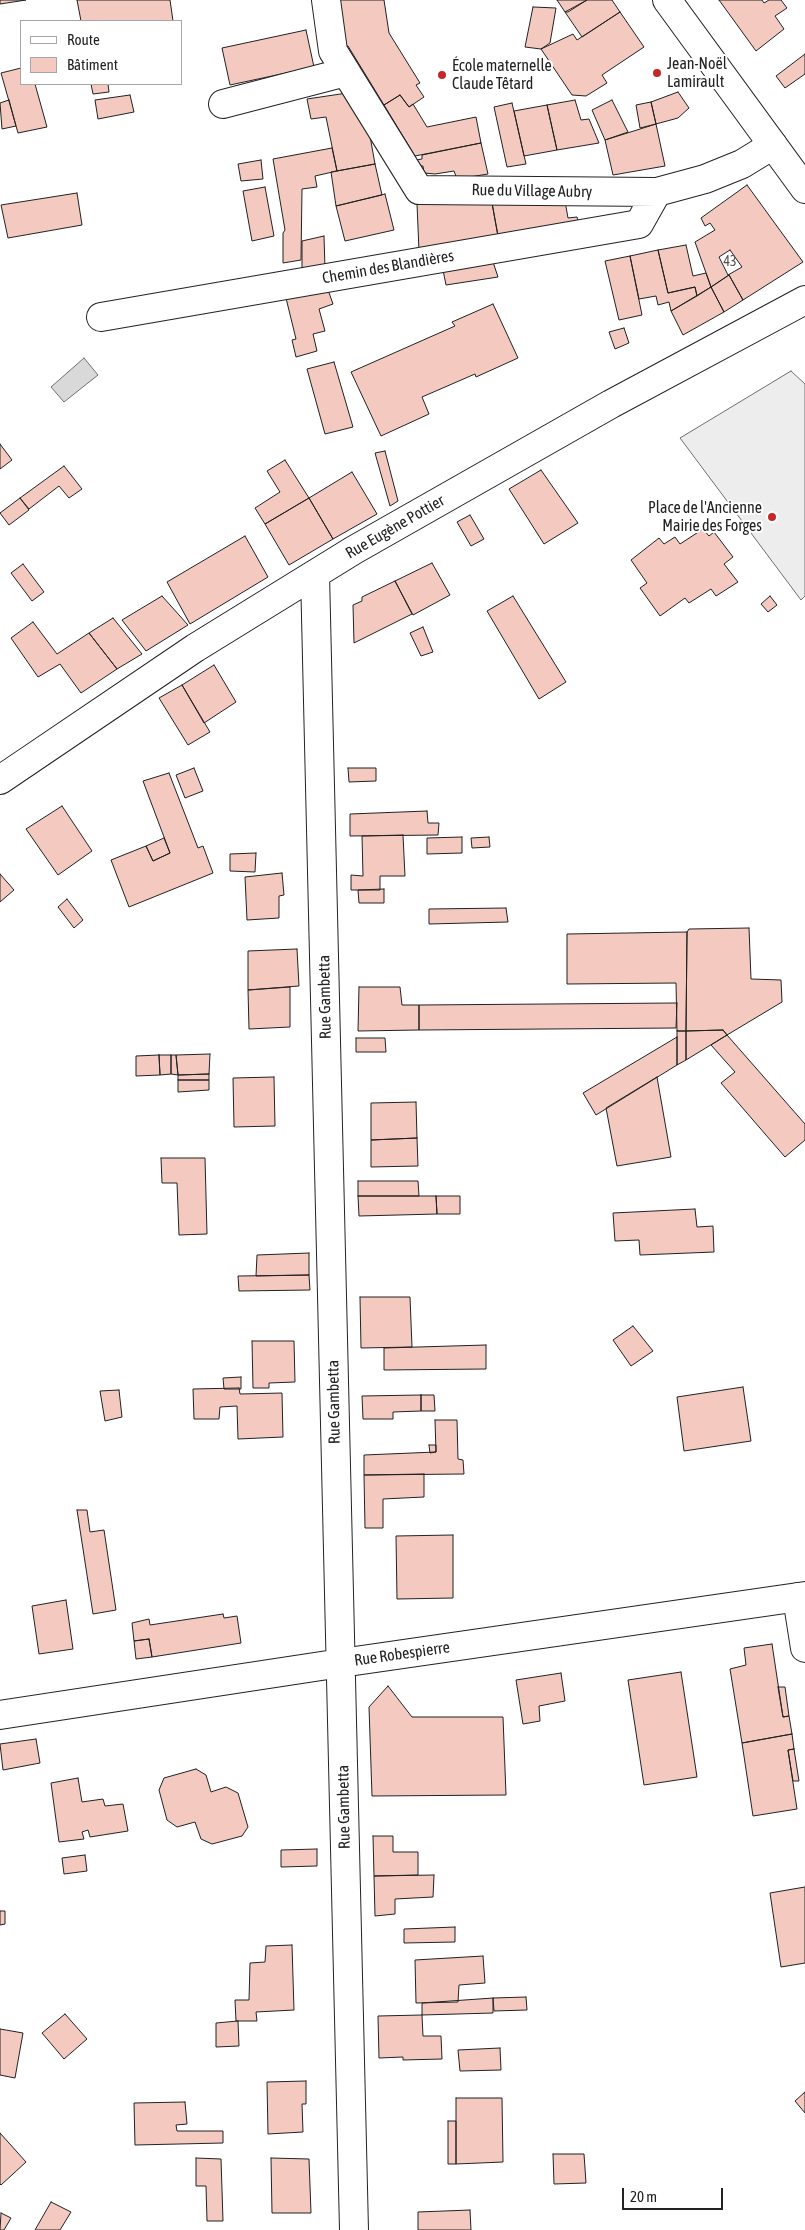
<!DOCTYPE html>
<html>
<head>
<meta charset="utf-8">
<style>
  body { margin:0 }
  #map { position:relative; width:805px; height:2230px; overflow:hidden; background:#fff; font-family:"Asap Condensed",sans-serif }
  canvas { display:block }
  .legend { position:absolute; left:20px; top:20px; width:162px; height:65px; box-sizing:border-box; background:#fff; border:1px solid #a7a7a7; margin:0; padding:6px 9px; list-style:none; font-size:15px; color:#222 }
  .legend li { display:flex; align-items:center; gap:10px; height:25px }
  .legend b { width:25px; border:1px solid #a7a7a7 }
  .scale { position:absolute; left:622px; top:2188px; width:101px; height:22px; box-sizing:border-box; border:2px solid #222; border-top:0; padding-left:6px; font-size:15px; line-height:18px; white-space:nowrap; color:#222; -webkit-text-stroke:4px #fff; paint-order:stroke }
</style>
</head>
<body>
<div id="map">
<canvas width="805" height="2230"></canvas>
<ul class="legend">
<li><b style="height:6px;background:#fff"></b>Route</li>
<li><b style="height:14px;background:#f3c9c0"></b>Bâtiment</li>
</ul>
<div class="scale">20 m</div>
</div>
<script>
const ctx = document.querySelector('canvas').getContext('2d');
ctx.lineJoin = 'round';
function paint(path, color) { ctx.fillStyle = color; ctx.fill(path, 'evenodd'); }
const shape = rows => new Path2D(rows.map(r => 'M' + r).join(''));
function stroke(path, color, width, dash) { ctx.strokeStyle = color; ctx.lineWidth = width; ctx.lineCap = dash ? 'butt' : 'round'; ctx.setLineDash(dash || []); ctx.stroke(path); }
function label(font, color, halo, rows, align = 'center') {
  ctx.font = font + ' "Asap Condensed",sans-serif'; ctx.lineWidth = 4; ctx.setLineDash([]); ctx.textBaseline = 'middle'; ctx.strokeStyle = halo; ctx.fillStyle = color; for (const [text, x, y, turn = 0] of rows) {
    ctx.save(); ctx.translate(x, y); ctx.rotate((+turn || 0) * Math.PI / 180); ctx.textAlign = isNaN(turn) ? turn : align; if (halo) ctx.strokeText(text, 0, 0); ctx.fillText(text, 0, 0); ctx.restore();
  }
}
const parking = shape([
  [791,371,805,384,805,596,801,600,680,438,791,371]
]);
const water = shape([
  [84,358,98,375,64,402,51,387,84,358]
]);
const building = shape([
  [0,0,26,0,0,4,0,0],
  [77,0,170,0,173,21,81,21,77,0],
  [338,0,384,0,389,33,420,83,416,85,424,97,409,107,400,95,384,105,348,46,345,46,338,0],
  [557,0,587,0,568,12,565,12,557,0],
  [587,0,612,0,620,12,582,37,565,12,587,0],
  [719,0,762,0,764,3,769,0,781,0,787,8,775,16,784,29,756,51,719,0],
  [533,7,556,8,550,43,541,49,525,47,533,7],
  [620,12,644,47,602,75,607,83,586,96,572,95,541,49,573,34,577,40,620,12],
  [306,30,314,67,230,85,222,48,306,30],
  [805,54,805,74,785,88,776,76,805,54],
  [21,68,21,84,35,84,47,127,18,133,1,73,21,68],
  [91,84,108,84,109,92,93,94,91,84],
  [354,92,365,108,375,164,337,171,326,117,311,119,307,99,354,92],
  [678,92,689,108,678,118,656,124,651,102,678,92],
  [130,95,134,112,98,119,95,100,130,95],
  [400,95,409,107,413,104,427,127,476,117,481,143,415,156,384,105,400,95],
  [9,100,16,126,2,129,0,103,9,100],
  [575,100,581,120,589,119,599,143,557,150,547,105,575,100],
  [612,100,628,132,605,140,592,110,612,100],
  [651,102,656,124,640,128,636,105,651,102],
  [512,103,526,164,507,167,494,107,512,103],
  [547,105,557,150,524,156,514,111,547,105],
  [656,124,665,166,613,175,605,140,656,124],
  [481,143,488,174,457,179,454,171,435,174,424,173,423,166,418,166,416,160,422,159,422,155,481,143],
  [332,148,337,171,315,176,317,187,302,189,301,260,283,263,283,233,285,230,273,159,332,148],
  [261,160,263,179,241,181,238,164,261,160],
  [375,164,382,195,336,206,331,172,375,164],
  [747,185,803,262,743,300,729,275,711,287,695,242,715,230,710,223,705,226,701,218,747,185],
  [730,250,742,267,728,275,719,257,730,250],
  [265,187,274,236,252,241,243,191,265,187],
  [77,193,82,225,8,238,1,205,77,193],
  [385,194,394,230,345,241,336,206,385,194],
  [565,201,568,218,577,217,579,224,498,236,492,203,565,201],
  [454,203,492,203,498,236,419,251,417,204,454,203],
  [324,236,325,269,302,273,302,241,324,236],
  [686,245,693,276,706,273,711,287,697,296,695,287,668,293,658,250,686,245],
  [658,250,668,293,695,287,697,296,671,311,669,302,658,305,656,296,639,299,630,256,658,250],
  [491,256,498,277,446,285,442,265,491,256],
  [630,256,642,315,619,320,605,261,630,256],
  [729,275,743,300,724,312,711,287,729,275],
  [327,287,333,304,319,309,325,331,313,334,317,351,296,357,292,340,296,339,285,294,327,287],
  [711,287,724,312,683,335,671,311,711,287],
  [493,304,518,358,476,377,475,374,422,397,429,414,381,436,351,372,455,326,452,322,493,304],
  [624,328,629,343,615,349,609,332,624,328],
  [334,362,353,427,325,434,307,369,334,362],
  [0,444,12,460,0,469,0,444],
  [385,451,398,501,390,506,375,453,385,451],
  [285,460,309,498,265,524,255,508,280,492,267,471,285,460],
  [64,466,82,489,69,498,59,486,29,509,20,498,64,466],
  [541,470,578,523,544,544,509,489,541,470],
  [352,472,377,514,333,539,309,498,352,472],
  [20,498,29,510,9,525,0,513,20,498],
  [309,498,333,539,289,565,265,524,309,498],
  [470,515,484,539,471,546,457,522,470,515],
  [703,529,709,536,714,532,733,557,724,564,738,582,716,596,711,589,689,603,685,598,660,616,640,588,647,583,631,560,659,538,664,544,675,537,680,544,703,529],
  [245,536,268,577,190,624,167,582,245,536],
  [432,563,450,595,413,615,395,581,432,563],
  [23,564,44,592,32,601,11,573,23,564],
  [395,581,412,614,354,643,353,605,362,601,362,597,395,581],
  [162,596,188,625,146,651,122,620,162,596],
  [513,596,566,682,539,699,487,611,513,596],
  [770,596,777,605,768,612,761,604,770,596],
  [113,618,142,654,117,669,89,633,113,618],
  [33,622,57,654,89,633,117,669,81,693,60,664,38,677,11,638,33,622],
  [423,627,433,652,421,656,410,633,423,627],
  [214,665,236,702,204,723,182,685,214,665],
  [182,685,210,732,188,745,159,698,182,685],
  [194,768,203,791,185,798,176,775,194,768],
  [348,768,376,768,376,781,349,782,348,768],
  [169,773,198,848,203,846,213,873,129,907,111,860,146,846,153,861,170,853,143,781,169,773],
  [62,806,92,851,58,875,26,829,62,806],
  [427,811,428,823,439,823,438,835,350,836,350,814,427,811],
  [403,835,405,876,380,876,380,890,351,890,351,875,363,876,362,836,403,835],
  [462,837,462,853,427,854,427,838,462,837],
  [489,837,490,847,472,848,471,838,489,837],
  [164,838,170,853,153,861,146,846,164,838],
  [256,853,255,872,230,871,230,854,256,853],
  [282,873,284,895,279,896,279,918,247,920,245,877,282,873],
  [0,874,14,890,0,902,0,874],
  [384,889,384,903,359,903,358,890,384,889],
  [67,899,83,920,74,928,58,907,67,899],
  [506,908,508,922,429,924,429,909,506,908],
  [749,928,751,979,781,980,782,1002,727,1035,723,1030,686,1031,687,932,689,929,749,928],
  [687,932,686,1031,677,1031,676,983,567,984,567,934,687,932],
  [297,949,299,986,248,990,248,951,297,949],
  [290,987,290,1027,249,1029,248,990,290,987],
  [359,987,400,987,402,1005,419,1005,419,1030,358,1031,359,987],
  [677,1003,676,1028,419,1030,419,1005,677,1003],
  [723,1030,727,1035,686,1060,686,1031,723,1030],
  [677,1031,686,1031,686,1060,677,1065,677,1031],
  [727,1035,805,1124,805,1140,785,1157,721,1083,735,1072,711,1045,727,1035],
  [677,1037,677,1065,596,1115,583,1093,677,1037],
  [356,1038,385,1038,386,1052,356,1052,356,1038],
  [210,1054,209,1074,178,1075,176,1055,210,1054],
  [159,1055,160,1075,136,1076,136,1056,159,1055],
  [159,1055,171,1055,171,1074,160,1075,159,1055],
  [171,1055,176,1055,178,1075,171,1074,171,1055],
  [209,1074,209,1080,178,1080,178,1075,209,1074],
  [274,1077,275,1126,234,1127,233,1078,274,1077],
  [657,1077,671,1157,617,1166,606,1108,657,1077],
  [178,1080,209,1080,209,1090,178,1092,178,1080],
  [416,1102,417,1138,371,1140,371,1103,416,1102],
  [417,1138,418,1166,371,1167,371,1140,417,1138],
  [161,1158,205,1158,207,1234,179,1235,177,1183,162,1183,161,1158],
  [358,1181,418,1181,419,1196,358,1196,358,1181],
  [358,1196,436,1196,437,1214,359,1216,358,1196],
  [436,1196,460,1196,460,1214,437,1214,436,1196],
  [695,1209,697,1227,713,1226,714,1252,640,1255,639,1240,615,1241,613,1213,695,1209],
  [309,1253,309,1275,256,1276,257,1255,309,1253],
  [309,1275,310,1290,239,1291,238,1276,309,1275],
  [360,1297,410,1297,412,1347,361,1348,360,1297],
  [633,1326,653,1351,631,1366,613,1340,633,1326],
  [252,1341,294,1341,295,1382,269,1383,269,1388,253,1388,252,1341],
  [486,1345,486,1369,384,1370,384,1348,486,1345],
  [241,1377,241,1389,224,1389,223,1378,241,1377],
  [743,1387,751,1441,684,1451,677,1397,743,1387],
  [239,1388,240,1394,282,1393,283,1437,238,1439,237,1406,220,1407,219,1419,194,1419,193,1389,239,1388],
  [119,1390,122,1417,105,1421,100,1391,119,1390],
  [421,1395,421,1411,393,1412,393,1419,363,1419,362,1396,421,1395],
  [421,1395,434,1395,435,1411,421,1411,421,1395],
  [435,1420,457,1420,458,1459,463,1460,464,1474,364,1475,364,1455,436,1452,435,1420],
  [429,1445,436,1445,436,1452,430,1453,429,1445],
  [424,1474,424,1497,383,1499,383,1528,365,1528,364,1475,424,1474],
  [77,1510,87,1510,90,1532,104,1530,116,1610,93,1614,77,1510],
  [453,1535,453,1598,397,1599,396,1536,453,1535],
  [66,1600,73,1649,39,1654,32,1606,66,1600],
  [223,1614,224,1618,237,1616,241,1643,152,1657,149,1639,134,1641,132,1623,149,1619,150,1625,223,1614],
  [149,1639,152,1657,136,1659,134,1641,149,1639],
  [772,1644,783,1717,789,1716,792,1734,742,1743,730,1669,746,1665,744,1648,772,1644],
  [681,1672,697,1777,644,1785,628,1680,681,1672],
  [561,1673,565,1701,539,1706,540,1721,523,1724,516,1680,561,1673],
  [388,1686,412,1717,503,1717,506,1795,372,1796,369,1707,388,1686],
  [778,1687,785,1687,789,1716,783,1717,778,1687],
  [792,1734,794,1749,788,1750,797,1809,753,1816,742,1743,792,1734],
  [36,1739,40,1763,3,1770,0,1744,36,1739],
  [794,1749,799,1781,793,1781,788,1750,794,1749],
  [196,1769,206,1775,211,1792,226,1787,238,1793,248,1827,242,1836,212,1844,201,1839,195,1822,177,1827,167,1820,159,1790,164,1778,196,1769],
  [78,1778,82,1802,103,1799,105,1806,123,1804,128,1831,90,1837,88,1830,82,1832,84,1839,59,1842,51,1783,78,1778],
  [373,1836,393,1836,393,1852,418,1852,418,1875,374,1876,373,1836],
  [317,1849,317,1866,281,1867,281,1850,317,1849],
  [85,1855,87,1871,64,1874,62,1858,85,1855],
  [434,1875,433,1897,395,1899,395,1914,375,1916,374,1876,434,1875],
  [805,1887,805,1963,781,1967,770,1893,805,1887],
  [0,1911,5,1911,5,1924,0,1925,0,1911],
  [455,1927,455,1942,404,1943,404,1929,455,1927],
  [292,1945,294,2010,256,2012,257,2021,236,2021,235,2000,249,2000,250,1963,265,1962,266,1946,292,1945],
  [483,1956,485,1983,459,1985,458,2002,416,2003,415,1960,483,1956],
  [526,1997,527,2010,494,2011,493,1998,526,1997],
  [493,1998,493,2013,422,2015,422,2003,493,1998],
  [65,2014,87,2039,64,2059,42,2033,65,2014],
  [422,2015,423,2036,441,2036,442,2059,403,2060,403,2057,379,2058,378,2016,422,2015],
  [238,2021,239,2046,216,2047,216,2023,238,2021],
  [0,2029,23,2033,15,2078,0,2075,0,2029],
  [500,2048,501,2070,460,2071,458,2050,500,2048],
  [306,2081,306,2104,302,2104,303,2132,268,2134,267,2082,306,2081],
  [805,2092,805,2113,795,2101,805,2092],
  [456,2098,502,2098,503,2162,456,2164,456,2098],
  [185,2102,187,2124,176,2125,177,2131,223,2131,223,2143,135,2145,134,2103,185,2102],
  [448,2121,456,2121,456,2164,448,2164,448,2121],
  [0,2133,26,2162,1,2185,0,2184,0,2133],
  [553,2154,584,2154,586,2183,554,2184,553,2154],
  [196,2158,221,2159,223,2221,207,2221,206,2186,196,2186,196,2158],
  [271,2158,309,2159,311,2213,272,2213,271,2158],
  [51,2202,71,2212,60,2230,35,2230,51,2202],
  [470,2210,471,2230,418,2230,418,2212,470,2210],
  [1,2213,11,2218,4,2230,0,2230,1,2213]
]);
const minor = shape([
  [326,0,333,51,419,190,657,192,705,179,742,164,773,145],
  [223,104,346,72],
  [101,317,639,224,657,192],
  [315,574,354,2230],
  [0,780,195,648,354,550,611,404,805,300],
  [797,1597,805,1648],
  [0,1715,341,1663,805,1596]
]);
const major = shape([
  [667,0,805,189]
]);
const markers = [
  [657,73,5,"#c62828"],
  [442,75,5,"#c62828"],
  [772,517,5,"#c62828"]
];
const numberNames = [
  ["43",730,262]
];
const poiNames = [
  ["Jean-Noël",667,64],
  ["Lamirault",667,82],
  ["École maternelle",452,66],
  ["Claude Têtard",452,84],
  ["Place de l'Ancienne",762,508,"right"],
  ["Mairie des Forges",762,526,"right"]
];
const streetNames = [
  ["Rue du Village Aubry",532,191,1],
  ["Chemin des Blandières",388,267,-10],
  ["Rue Eugène Pottier",395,527,-30],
  ["Rue Gambetta",325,997,-91],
  ["Rue Gambetta",334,1402,-91],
  ["Rue Robespierre",402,1654,-8],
  ["Rue Gambetta",344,1807,-91]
];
paint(parking, '#ededed');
stroke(parking, '#6f6f6f', 1);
paint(water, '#d9d9d9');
stroke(water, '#6f6f6f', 1);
paint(building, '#f3c9c0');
stroke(building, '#222', 1);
stroke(minor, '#222', 30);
stroke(major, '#222', 30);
stroke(minor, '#fff', 28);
stroke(major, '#fff', 28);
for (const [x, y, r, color] of markers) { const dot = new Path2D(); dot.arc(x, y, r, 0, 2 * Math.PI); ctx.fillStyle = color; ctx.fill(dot); stroke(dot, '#fff', 2); }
label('14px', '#564c4a', null, numberNames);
label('16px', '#222', '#fff', poiNames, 'left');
label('16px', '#222', '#fff', streetNames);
</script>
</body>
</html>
